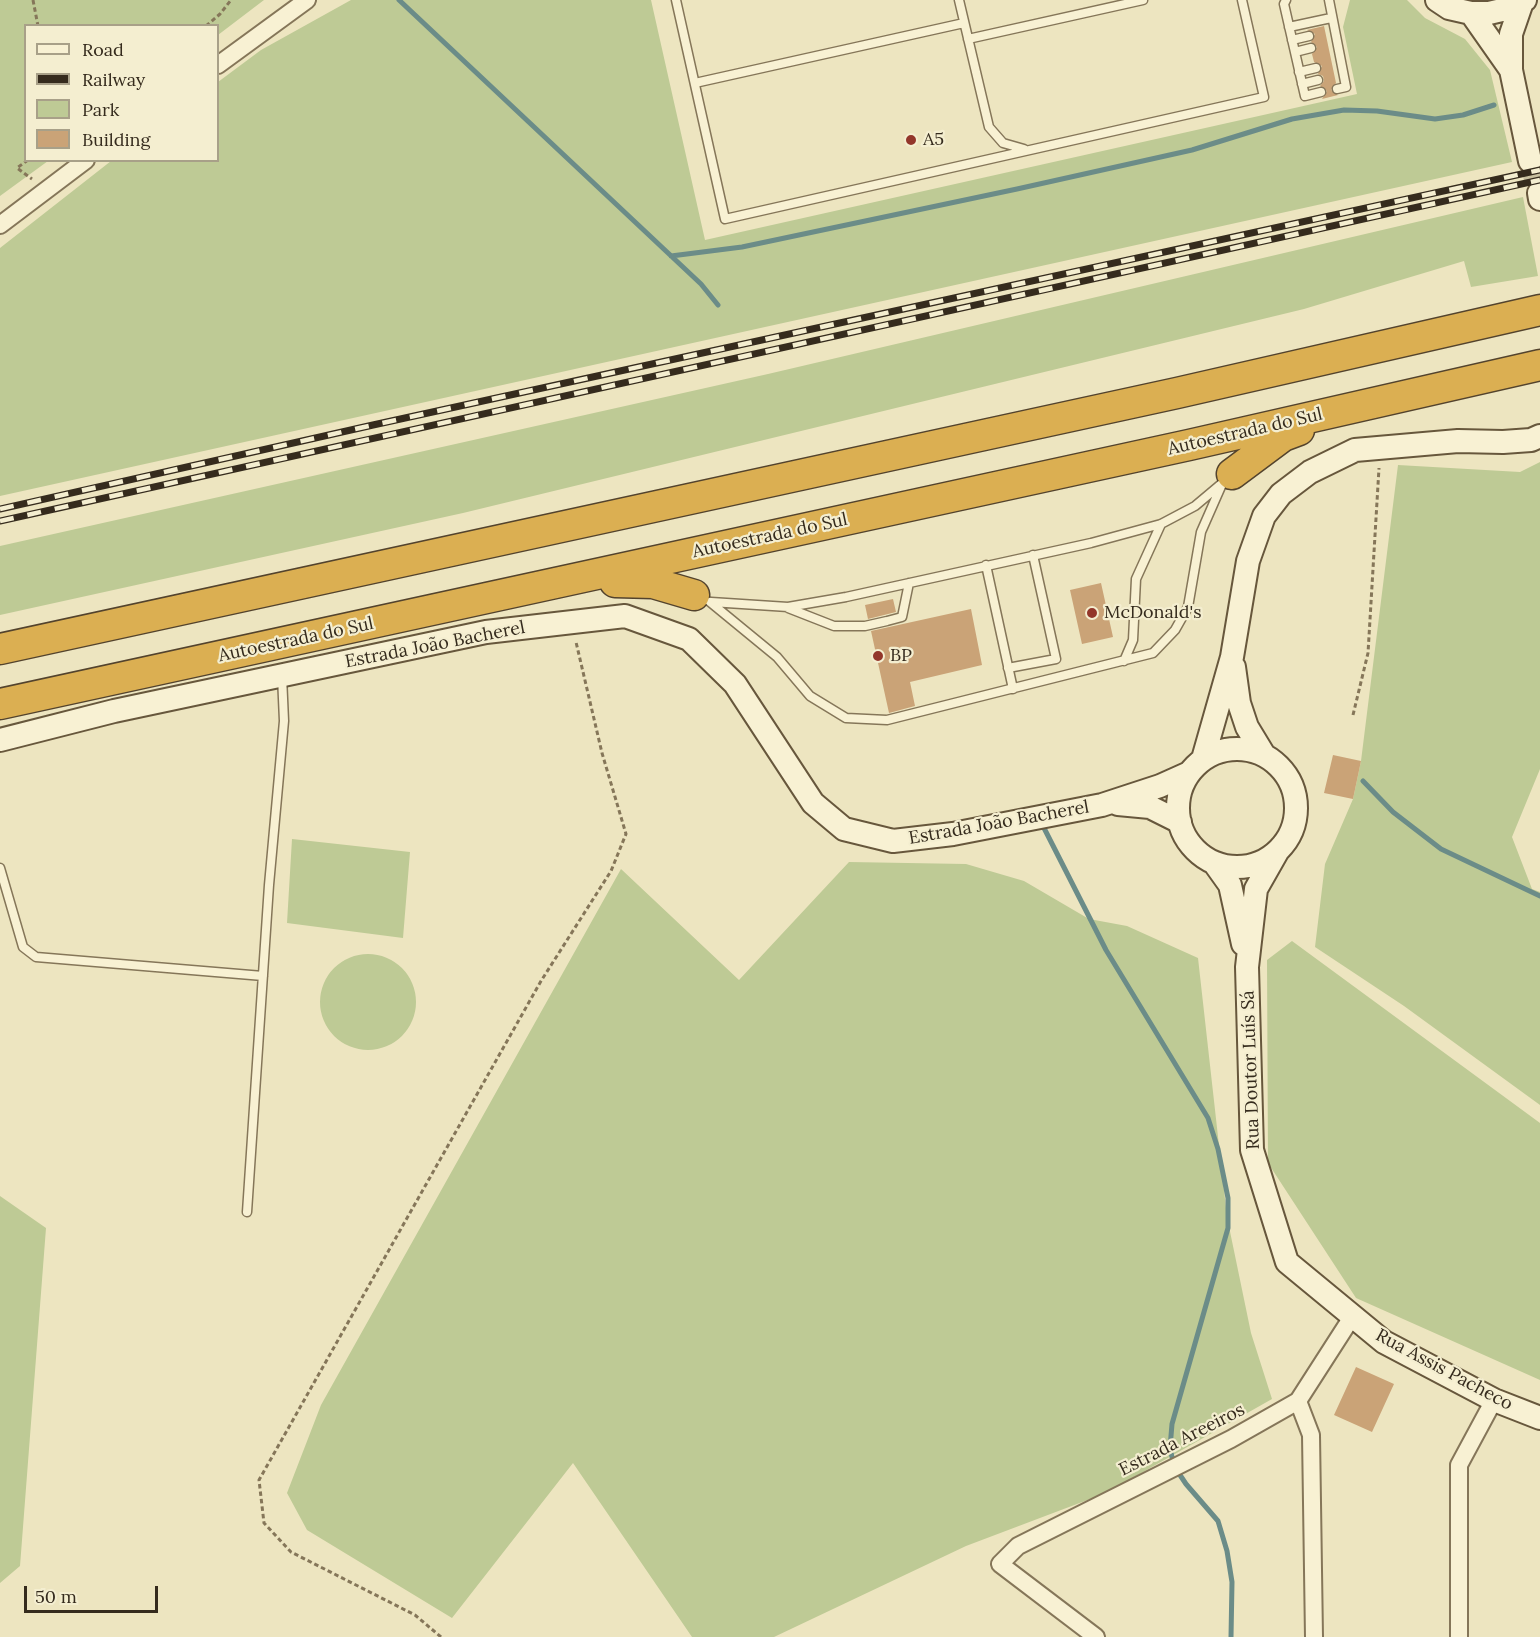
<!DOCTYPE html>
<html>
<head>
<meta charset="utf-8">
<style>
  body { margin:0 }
  #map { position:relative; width:1540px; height:1637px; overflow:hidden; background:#ede5c0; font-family:Lora,serif }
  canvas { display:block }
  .legend { position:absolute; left:24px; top:24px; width:195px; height:138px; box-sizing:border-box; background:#f4eed0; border:2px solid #a8a088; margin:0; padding:8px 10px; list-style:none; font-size:18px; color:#352b1d }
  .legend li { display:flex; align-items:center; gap:12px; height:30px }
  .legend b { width:30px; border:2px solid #a8a088 }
  .scale { position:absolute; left:24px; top:1586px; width:134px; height:27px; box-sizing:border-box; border:3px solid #352b1d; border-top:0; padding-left:8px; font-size:18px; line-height:21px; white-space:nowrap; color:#352b1d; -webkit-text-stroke:4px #f4eed0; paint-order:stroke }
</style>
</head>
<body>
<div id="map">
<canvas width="1540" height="1637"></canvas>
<ul class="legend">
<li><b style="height:8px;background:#f8f1d3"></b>Road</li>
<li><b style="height:8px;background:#352b1d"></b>Railway</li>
<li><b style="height:16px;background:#beca95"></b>Park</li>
<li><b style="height:16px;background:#caa377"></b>Building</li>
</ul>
<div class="scale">50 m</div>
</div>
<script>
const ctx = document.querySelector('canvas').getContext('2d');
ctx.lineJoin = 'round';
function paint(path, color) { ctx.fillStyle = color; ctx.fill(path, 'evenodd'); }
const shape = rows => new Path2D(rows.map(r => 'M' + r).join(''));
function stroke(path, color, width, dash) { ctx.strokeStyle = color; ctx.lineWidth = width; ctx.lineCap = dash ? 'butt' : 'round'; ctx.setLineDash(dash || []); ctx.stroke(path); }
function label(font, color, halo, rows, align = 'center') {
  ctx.font = font + ' Lora,serif'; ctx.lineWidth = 4.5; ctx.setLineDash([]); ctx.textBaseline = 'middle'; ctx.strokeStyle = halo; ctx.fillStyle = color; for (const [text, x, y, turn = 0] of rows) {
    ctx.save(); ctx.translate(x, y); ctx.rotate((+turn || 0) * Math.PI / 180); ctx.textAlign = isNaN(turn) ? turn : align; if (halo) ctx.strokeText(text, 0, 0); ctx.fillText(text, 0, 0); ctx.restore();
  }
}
const green = shape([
  [0,0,264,0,218,35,218,26,26,26,26,160,48,161,0,196],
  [351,0,651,0,705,240,1357,94,1343,27,1350,0,1407,0,1425,18,1465,39,1490,70,1512,162,0,496,0,248,111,161,218,160,218,82,261,50],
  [1523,197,1538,276,1471,287,1464,261,1304,309,463,513,0,615,0,546,768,374],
  [1540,462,1540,769,1512,837,1532,889,1540,892,1540,1105,1404,1006,1315,947,1325,864,1353,799,1361,761,1398,465,1520,472],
  [292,839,410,852,403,938,287,923],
  [849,862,966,864,1024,881,1089,919,1127,926,1198,958,1227,1217,1251,1333,1272,1399,1106,1493,966,1546,774,1637,692,1637,573,1463,452,1618,307,1530,287,1493,321,1405,621,869,739,980],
  [1292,941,1540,1123,1540,1380,1356,1298,1268,1163,1267,960],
  '320 1002a48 48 0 1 1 96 0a48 48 0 1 1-96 0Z',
  [0,1196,46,1228,20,1566,0,1583]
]);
const stream = shape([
  [399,0,701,284,718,305],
  [671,256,742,247,1017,189,1192,150,1292,119,1344,110,1377,111,1435,119,1463,115,1494,105],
  [1363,781,1393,812,1441,849,1540,896],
  [1043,826,1106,950,1208,1118,1218,1149,1228,1198,1228,1228,1172,1424,1170,1448,1174,1466,1186,1484,1218,1521,1227,1551,1232,1582,1231,1637]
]);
const building = shape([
  [1324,26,1336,83,1331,90,1338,95,1322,99,1327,91,1320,86,1324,81,1323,76,1318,74,1322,66,1314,62,1312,54,1317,47,1311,42,1315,34,1307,30],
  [1101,583,1113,637,1082,644,1070,590],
  [893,599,896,612,868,619,865,605],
  [971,609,982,665,910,682,915,706,889,713,871,631],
  [1333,755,1361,761,1353,799,1324,793],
  [1356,1367,1394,1384,1372,1432,1334,1415]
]);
const secondaryTunnel = shape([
  [1530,161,1539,193]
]);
const path = shape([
  [33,0,38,26],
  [206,26,220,14,231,0],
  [28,160,17,168,32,179],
  [1353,715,1368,653,1379,468],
  [441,1637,415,1615,291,1552,264,1523,259,1480,541,981,611,871,626,834,602,753,576,642]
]);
const lane = shape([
  [676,0,725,219,1264,97,1242,0],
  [959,0,989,127,1003,143,1024,149],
  [1286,0,1284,4,1305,96,1321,92],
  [1329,0,1346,87,1337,89],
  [1289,27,1331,18],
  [968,39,1143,0],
  [1292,40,1309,36],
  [1295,52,1311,48],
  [1299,72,1316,68],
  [695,83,964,23],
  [1302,84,1318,80],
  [986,565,1013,689],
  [710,602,777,657,810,696,846,718,887,720,1153,653,1175,630,1188,607,1201,532,1223,482],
  [711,602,788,607,846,597,1091,543,1161,524,1195,506,1220,485],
  [788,608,834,626,865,626,887,621,902,617,909,583],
  [1124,661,1133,640,1136,579,1161,524],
  [1008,668,1056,659,1033,555],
  [0,868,23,947,36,957,263,976],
  [247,1212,269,885,284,721,282,676]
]);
const street = shape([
  [218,65,307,0],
  [0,225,86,160],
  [1298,1401,1311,1435,1314,1637],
  [1096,1637,1000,1564,1018,1546,1231,1439,1298,1401,1352,1317],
  [1459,1637,1459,1465,1494,1400]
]);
const secondary = shape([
  [1437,0,1449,8,1471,13,1489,13,1506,9,1525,0],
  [1522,2,1511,34,1511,70,1530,161],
  [1471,13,1511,70],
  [1539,193,1540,199],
  [1234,667,1239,703,1247,727,1264,755],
  [0,740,114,711,486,632,625,616,689,639,735,684,813,803,844,829,893,841,953,834,1102,805,1160,786,1189,773],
  '1178 808a59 59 0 1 1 118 0a59 59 0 1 1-118 0Z',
  [1203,759,1232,657,1248,561,1264,516,1281,494,1310,472,1355,450,1458,441,1503,442,1531,440,1540,436],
  [1118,804,1150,807,1180,822],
  [1277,852,1256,889,1247,967,1252,1150,1287,1262,1384,1342,1494,1400,1540,1418],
  [1215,864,1230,885,1243,944]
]);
const highway = shape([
  [1232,474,1283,436,1299,430],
  [615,582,653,583,694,595],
  [0,649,1177,393,1540,310],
  [0,704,1189,445,1540,365]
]);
const rail = shape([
  [0,509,373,425,1540,170],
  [0,521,1540,180]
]);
const markers = [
  [911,140,6,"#93362a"],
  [1092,613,6,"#93362a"],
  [878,656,6,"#93362a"]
];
const poiNames = [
  ["A5",923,140],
  ["McDonald's",1104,613],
  ["BP",890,656]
];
const streetNames = [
  ["Autoestrada do Sul",1245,432,-13],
  ["Autoestrada do Sul",770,536,-12],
  ["Autoestrada do Sul",296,640,-12],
  ["Estrada João Bacherel",435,645,-11],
  ["Estrada João Bacherel",999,823,-10],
  ["Rua Doutor Luís Sá",1251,1070,-92],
  ["Rua Assis Pacheco",1444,1370,28],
  ["Estrada Areeiros",1182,1440,-27]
];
paint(green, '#beca95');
stroke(stream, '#6b8c88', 5);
paint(building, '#caa377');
stroke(secondaryTunnel, '#c8c09f', 22, [22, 11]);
stroke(lane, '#857659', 11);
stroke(street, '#857659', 20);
stroke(secondary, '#67573c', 26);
stroke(highway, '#53432d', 33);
stroke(path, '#857659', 3, [4.5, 3]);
stroke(lane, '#f8f1d3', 8);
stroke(street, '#f8f1d3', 16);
stroke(secondary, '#f8f1d3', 22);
stroke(highway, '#dbaf52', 30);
stroke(rail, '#352b1d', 7);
stroke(rail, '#f4eed0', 4.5, [14]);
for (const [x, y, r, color] of markers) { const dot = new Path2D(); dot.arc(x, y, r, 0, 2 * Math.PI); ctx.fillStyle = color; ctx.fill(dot); stroke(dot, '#f4eed0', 2); }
label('18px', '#352b1d', '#f4eed0', poiNames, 'left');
label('18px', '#352b1d', '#f4eed0', streetNames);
</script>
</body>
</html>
